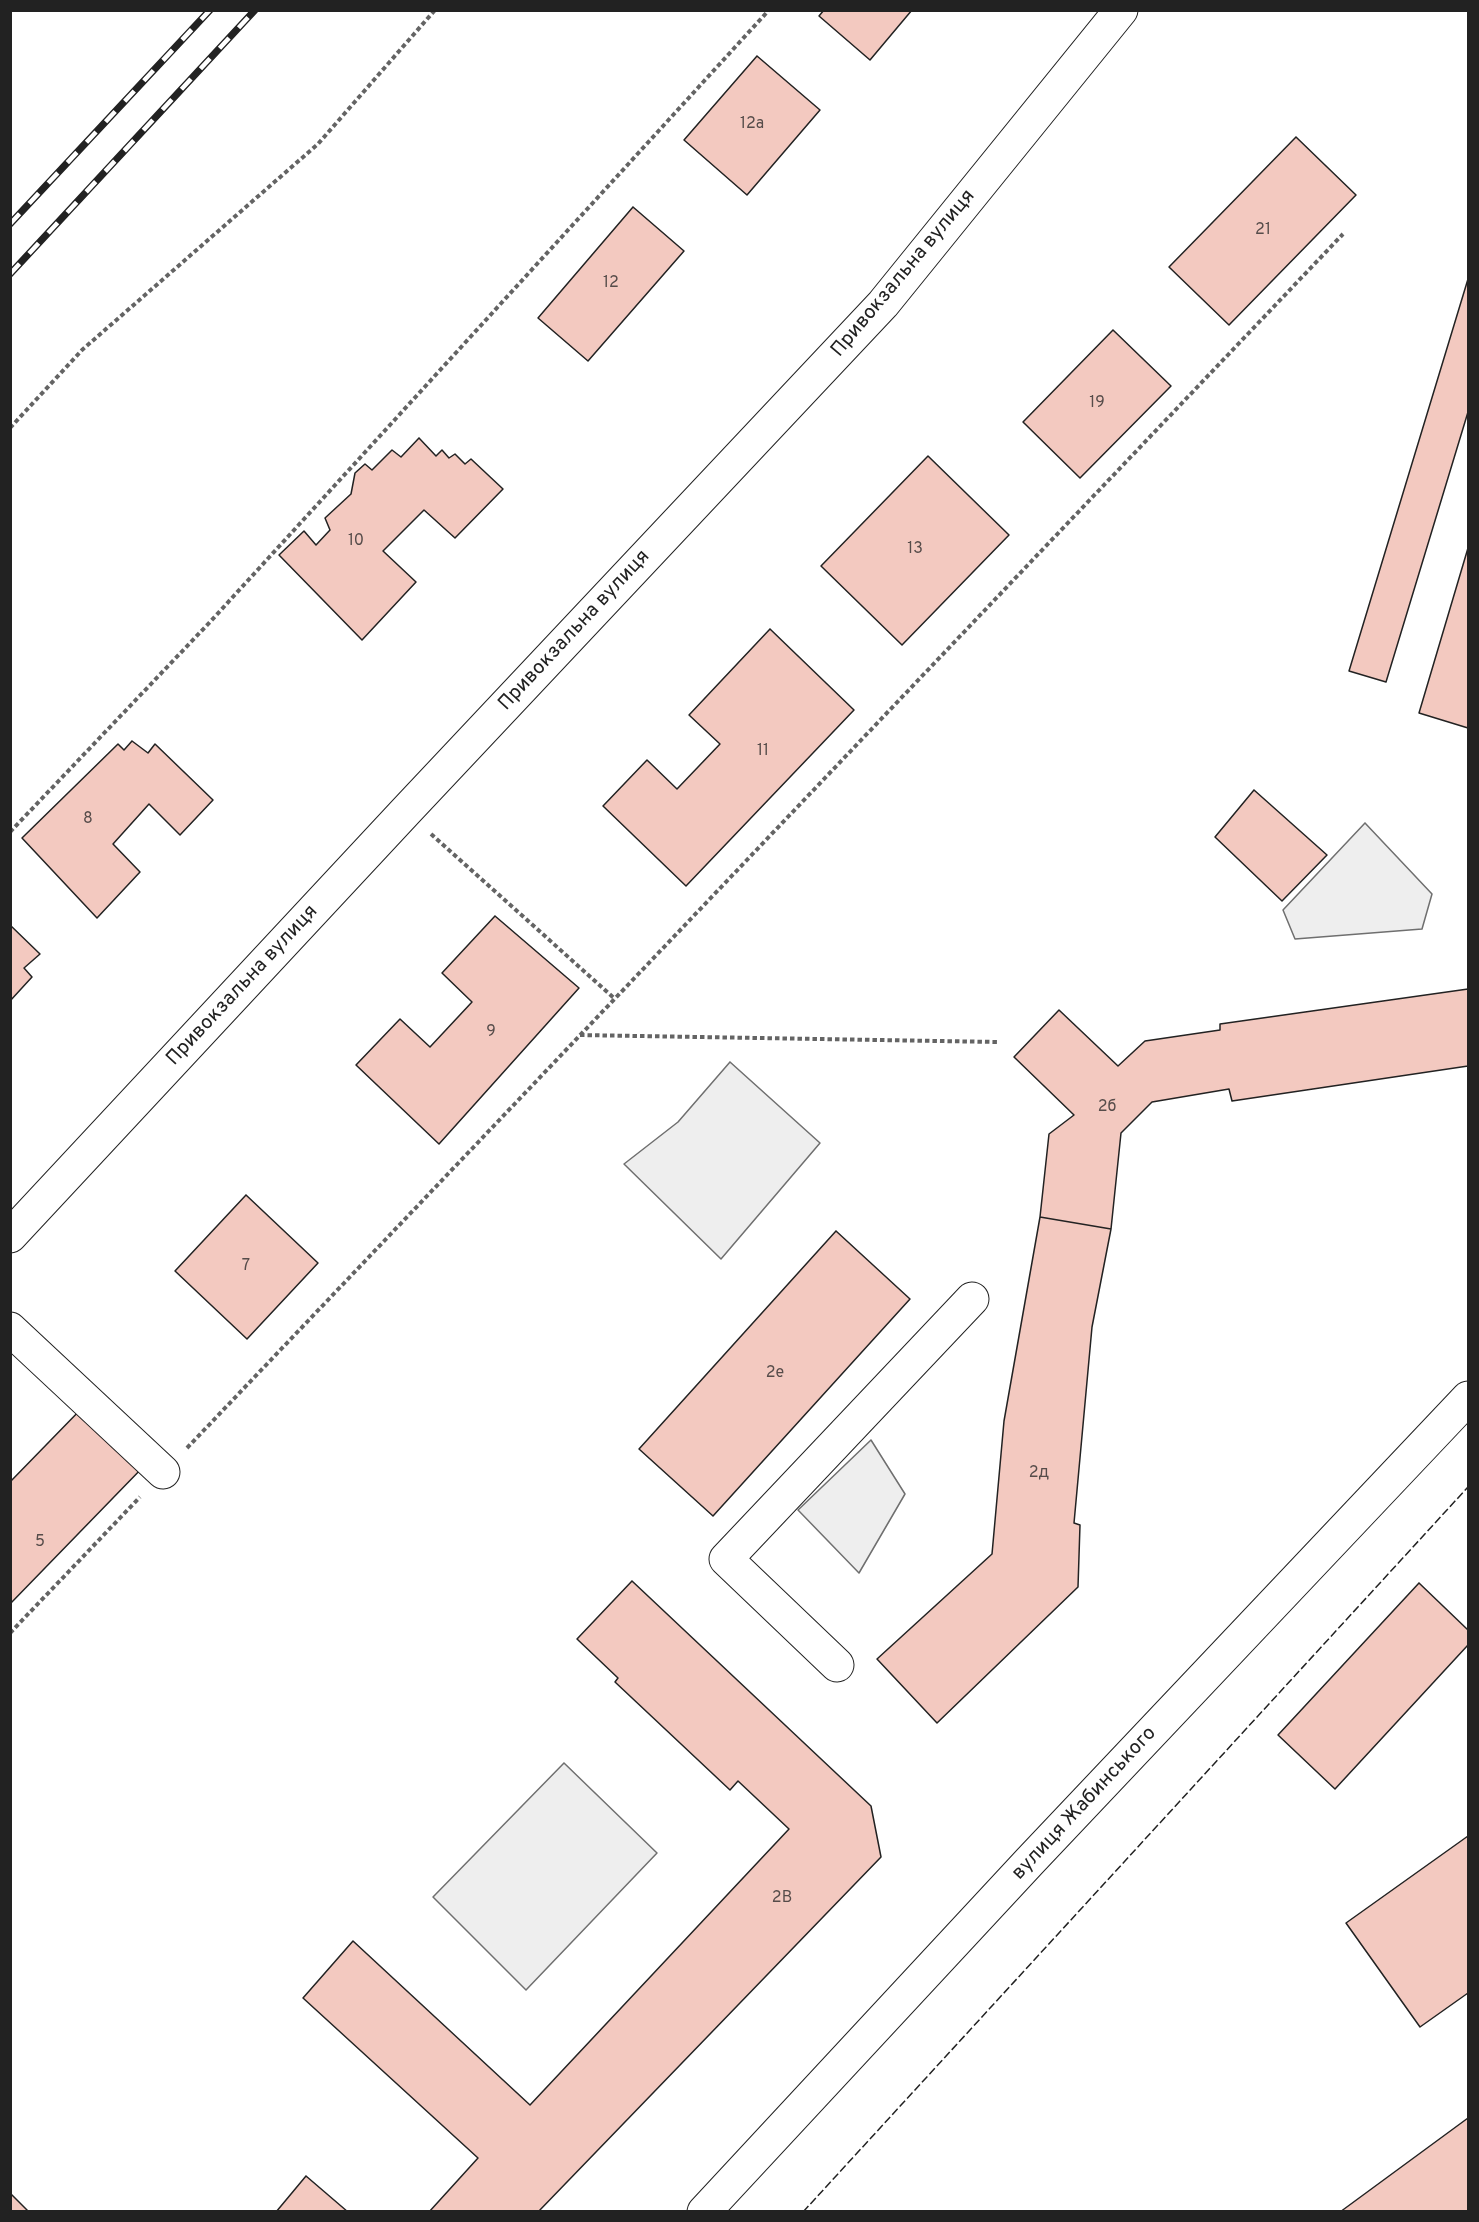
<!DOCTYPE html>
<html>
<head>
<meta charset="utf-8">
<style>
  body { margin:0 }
  #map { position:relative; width:1479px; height:2222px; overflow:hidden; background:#fff; font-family:Overpass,sans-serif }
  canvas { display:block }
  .frame { position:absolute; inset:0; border:12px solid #222; pointer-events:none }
</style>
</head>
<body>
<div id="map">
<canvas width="1479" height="2222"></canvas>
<div class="frame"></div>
</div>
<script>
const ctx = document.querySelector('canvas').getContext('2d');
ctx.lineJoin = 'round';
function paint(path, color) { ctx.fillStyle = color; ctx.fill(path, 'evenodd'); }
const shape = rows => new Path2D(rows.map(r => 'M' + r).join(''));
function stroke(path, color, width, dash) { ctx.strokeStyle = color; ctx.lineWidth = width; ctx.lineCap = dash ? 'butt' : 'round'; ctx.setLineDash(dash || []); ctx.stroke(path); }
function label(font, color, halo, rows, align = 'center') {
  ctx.font = font + ' Overpass,sans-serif'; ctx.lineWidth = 4.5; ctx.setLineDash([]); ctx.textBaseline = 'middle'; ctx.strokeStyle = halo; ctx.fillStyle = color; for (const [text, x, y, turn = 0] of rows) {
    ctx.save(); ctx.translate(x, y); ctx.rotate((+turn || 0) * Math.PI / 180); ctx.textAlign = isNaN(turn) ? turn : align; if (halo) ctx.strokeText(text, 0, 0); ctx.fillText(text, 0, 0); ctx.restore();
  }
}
const green = shape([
  [1365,823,1432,894,1422,929,1295,939,1283,910,1365,823],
  [730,1062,820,1143,721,1259,624,1164,678,1122,730,1062],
  [871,1440,905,1494,859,1573,798,1510,871,1440],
  [564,1763,657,1853,526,1990,433,1897,564,1763]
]);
const building = shape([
  [824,10,912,10,870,60,819,16,824,10],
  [757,56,820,110,747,195,684,140,757,56],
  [1296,137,1356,195,1229,325,1169,267,1296,137],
  [633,207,684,251,588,361,538,318,633,207],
  [1468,279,1468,412,1386,682,1349,671,1468,279],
  [1113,330,1171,386,1080,478,1023,422,1113,330],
  [419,438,436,456,442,450,449,458,455,454,465,464,471,459,503,489,455,538,424,510,383,551,416,582,362,640,279,555,304,531,316,545,330,530,325,518,351,494,355,473,365,464,372,470,392,450,401,457,419,438],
  [928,456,1009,535,902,645,821,566,928,456],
  [1468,548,1468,728,1419,713,1468,548],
  [770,629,854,710,686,886,603,806,647,760,677,789,720,744,689,715,770,629],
  [132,741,148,753,155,744,213,800,180,835,149,804,113,844,140,872,97,918,22,838,118,744,124,750,132,741],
  [1254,790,1327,855,1282,901,1215,837,1254,790],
  [495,916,579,988,439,1144,356,1065,400,1019,430,1047,472,1002,442,973,495,916],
  [10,925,40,954,24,968,32,977,10,1001,10,925],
  [1468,989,1468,1066,1232,1101,1229,1089,1152,1102,1121,1133,1111,1229,1040,1217,1049,1134,1074,1115,1014,1057,1059,1010,1118,1066,1145,1041,1220,1030,1220,1024,1468,989],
  [246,1195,318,1263,247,1339,175,1271,246,1195],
  [1040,1217,1111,1229,1092,1327,1074,1523,1080,1525,1078,1587,937,1723,877,1659,992,1554,1004,1421,1040,1217],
  [836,1231,910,1299,713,1516,639,1449,836,1231],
  [85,1405,146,1464,10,1604,10,1482,85,1405],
  [632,1581,871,1806,881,1857,538,2212,429,2212,478,2158,303,1998,353,1941,530,2105,789,1829,738,1781,730,1790,615,1682,618,1678,577,1639,632,1581],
  [1419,1583,1468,1630,1468,1645,1335,1789,1278,1735,1419,1583],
  [1468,1836,1468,1993,1420,2027,1346,1923,1468,1836],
  [1468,2118,1468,2212,1340,2212,1468,2118],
  [306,2176,348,2212,276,2212,306,2176],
  [10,2193,29,2212,10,2212,10,2193]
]);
const path = shape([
  [10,428,82,350,318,144,435,10],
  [10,832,210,622,769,10],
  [431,834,614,998],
  [580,1035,999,1042],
  [187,1448,1343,234],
  [10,1633,140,1497]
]);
const minor = shape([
  [10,1236,406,811,883,304,1121,10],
  [10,1329,163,1472],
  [837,1665,726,1559,972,1299],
  [704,2212,1030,1861,1468,1398]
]);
const rail = shape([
  [10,224,210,10],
  [10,274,255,10]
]);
const fence = shape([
  [803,2212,1468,1487]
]);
const numberNames = [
  ["12а",752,125],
  ["21",1263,231],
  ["12",611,284],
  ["19",1097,404],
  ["10",356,542],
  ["13",915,550],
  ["11",763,752],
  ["8",88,820],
  ["9",491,1033],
  ["2б",1107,1108],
  ["7",246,1267],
  ["2е",775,1374],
  ["2д",1039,1474],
  ["5",40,1543],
  ["2В",782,1899]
];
const streetNames = [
  ["Привокзальна вулиця",904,274,-50],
  ["Привокзальна вулиця",575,631,-47],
  ["Привокзальна вулиця",243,986,-47],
  ["вулиця Жабинського",1085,1804,-47]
];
paint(green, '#eee');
stroke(green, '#6f6f6f', 1.5);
paint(building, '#f3c9c0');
stroke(building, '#222', 1.5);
stroke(minor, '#222', 35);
stroke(path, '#646464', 4, [4.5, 3]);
stroke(minor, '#fff', 33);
stroke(rail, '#222', 7);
stroke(rail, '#fff', 4.5, [14]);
stroke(fence, '#222', 1.5, [8, 3]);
label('16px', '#564c4a', null, numberNames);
label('20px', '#222', '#fff', streetNames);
</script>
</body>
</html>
